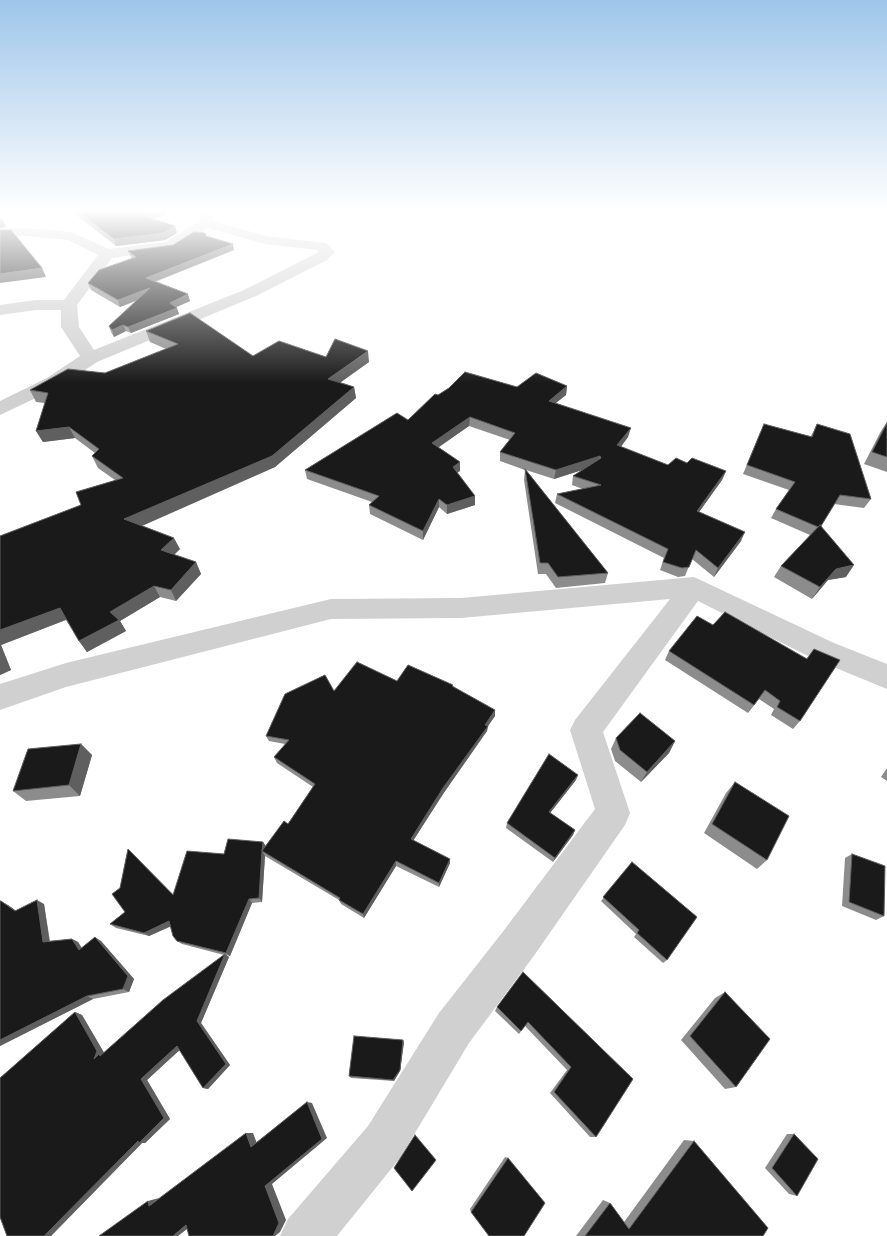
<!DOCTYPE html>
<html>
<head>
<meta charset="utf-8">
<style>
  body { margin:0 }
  canvas { display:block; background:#fff }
</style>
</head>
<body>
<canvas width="887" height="1236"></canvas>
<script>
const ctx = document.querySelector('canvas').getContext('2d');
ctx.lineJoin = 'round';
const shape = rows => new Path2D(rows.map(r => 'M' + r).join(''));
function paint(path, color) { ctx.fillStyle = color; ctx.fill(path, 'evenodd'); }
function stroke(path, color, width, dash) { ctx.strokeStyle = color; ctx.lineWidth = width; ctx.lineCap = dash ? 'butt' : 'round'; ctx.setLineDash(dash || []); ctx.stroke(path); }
const minor = shape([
  [201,210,219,210,213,215,213,221,266,236,326,243,335,252,327,260,256,296,97,362,61,386,0,415,0,401,47,378,80,356,61,327,61,310,36,310,0,315,0,305,36,300,64,300,98,255,68,240,27,236,0,237,0,229,27,228,71,232,109,249,166,242,199,221,201,210],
  [208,228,265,244,317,250,319,252,244,290,94,350,79,327,77,305,112,258,175,249,208,228],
  [694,577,834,643,887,664,887,689,814,659,698,601,603,732,630,813,625,825,533,957,469,1043,400,1158,337,1236,280,1236,288,1219,368,1126,439,1013,505,929,595,809,570,730,575,720,670,599,461,618,331,619,66,687,0,710,0,684,66,663,331,599,461,598,694,577]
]);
const wall = shape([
  [70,210,165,210,166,215,152,219,175,226,177,233,165,240,116,246],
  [206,236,234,250,155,282,190,301,176,307,179,314,131,333,126,331,114,337,111,332,109,326,136,301,120,307,91,290,88,283,132,258,131,257,128,251,173,245],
  [146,331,253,356,326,357,369,362,340,382,354,387,356,398,275,467,142,526,180,549,174,555,196,562,201,574,176,601,160,597,120,621,126,631,87,652,79,641,66,620,1,645,11,670,0,675,0,536,81,505,115,480,98,468,92,456,95,453,75,438,43,442,36,431,45,403,36,402,30,390,105,373,166,349,150,342],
  [567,386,566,395,556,403,628,437,621,447,668,465,687,463,726,471,722,480,699,512,741,541,714,577,692,559,685,576,678,577,660,570,664,558,555,503,557,494,583,489,572,485,573,476,582,470,554,479,526,470,608,573,605,583,556,588,546,574,538,574,524,480,525,470,500,461,500,452,510,440,469,426,438,447,460,462,460,471,457,473,475,496,475,505,447,514,439,507,423,540,370,514,369,505,372,502,307,479,305,470,408,420,438,395,517,387],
  [887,422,887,472,864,464,881,431],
  [817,424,871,499,864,508,834,504,821,526,846,577,828,580,812,599,774,577,781,566,810,535,771,518,776,509,789,490,743,474,760,433,811,436],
  [814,649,800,721,793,729,771,715,774,709,759,699,748,713,665,660,669,651,807,658],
  [397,681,453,685,453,687,495,716,488,726,487,731,443,794,413,841,450,863,439,887,396,866,364,918,341,904,339,900,265,856,262,902,252,903,230,956,226,955,229,957,201,1023,230,1065,208,1089,203,1088,179,1050,147,1080,170,1119,145,1143,142,1143,51,1236,7,1236,75,1012,82,1015,104,1053,224,955,182,944,177,941,170,926,149,936,116,928,110,924,125,912,120,888,128,849,173,894,224,854,263,842,266,846,288,824,313,787,277,763,274,757,285,744,269,741,266,736,334,691],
  [616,738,675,741,669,753,641,782,615,761,611,749],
  [81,744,92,755,80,796,26,801,13,791],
  [887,768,887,781,881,777],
  [576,780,550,813,575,830,573,835,553,862,506,828,507,823],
  [735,782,767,860,757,869,704,833,726,793],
  [852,854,884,916,876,920,842,906,845,858],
  [632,862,667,960,663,963,634,937,636,934,601,901],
  [44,904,50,941,72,939,78,942,82,948,101,941,134,979,129,992,93,999,0,1046,8,905,16,911],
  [523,972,633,1079,596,1137,590,1137,550,1093,567,1070,525,1026,519,1034,495,1011,497,1007],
  [725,992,736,1087,725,1089,681,1040,715,998],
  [404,1042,400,1071,394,1081,351,1078,349,1076],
  [787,1134,794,1134,797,1196,789,1194,765,1168],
  [684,1140,694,1141,763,1236,576,1236,603,1200,610,1203,624,1222],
  [505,1157,508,1158,471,1212,470,1209]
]);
const shadedWall = shape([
  [156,210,165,210,166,215,141,221,138,214],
  [0,219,2,219,6,227,0,228],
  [175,226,177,233,165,240,116,246,114,239],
  [233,244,234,250,148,284,146,278],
  [42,268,46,277,0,283,0,274],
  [150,288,152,294,120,307,118,300],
  [188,294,190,301,172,309,170,303],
  [177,308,179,314,131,333,128,327],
  [123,325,126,331,114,337,112,330],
  [368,351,369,362,330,390,328,379],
  [567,386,566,395,548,409,549,401],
  [354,387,356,398,275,467,130,531,124,519],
  [470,417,469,426,432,452,432,443],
  [69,427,75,438,43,442,36,431],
  [631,428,628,437,615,454,617,445],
  [600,456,598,465,554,479,556,470],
  [460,462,460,471,452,475,453,467],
  [726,471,722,480,694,519,697,511],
  [475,496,475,505,447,514,447,505],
  [439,499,439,507,423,540,423,531],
  [745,532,741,541,714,577,718,568],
  [174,538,180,549,166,562,161,550],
  [196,562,201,574,176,601,171,590],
  [854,565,846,577,828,580,812,599,820,587,836,569],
  [154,586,160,597,120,621,126,631,87,652,79,641,110,612],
  [60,608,68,619,1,645,11,670,0,675,0,630],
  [495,710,495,716,488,726,487,731,443,794,411,844,411,839,443,788],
  [675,741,669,753,641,782,647,772],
  [81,744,92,755,80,796,69,785],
  [578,775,576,780,547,817,549,812],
  [575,830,573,835,553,862,555,858],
  [263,842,266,847,263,852],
  [262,851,265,856,262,902,259,898],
  [450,859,450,863,439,887,439,883],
  [396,861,396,866,364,918,363,914],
  [249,899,252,903,230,956,226,953],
  [37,900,44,904,50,945,43,942],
  [1,901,8,905,22,915,15,911],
  [169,921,174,925,149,936,144,933],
  [95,937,101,941,134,979,129,992,123,989],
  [72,939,78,942,85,954,79,950],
  [225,954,229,957,201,1023,230,1065,208,1089,203,1088,197,1021],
  [87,996,93,999,0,1046,0,1040],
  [75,1012,82,1015,106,1056,94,1059],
  [403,1040,404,1042,400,1071,394,1081,393,1080],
  [177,1046,182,1048,147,1080,170,1119,145,1143,142,1143,51,1236,44,1236,141,1079],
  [307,1102,312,1103,327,1138,272,1184,286,1220,280,1232,275,1236,273,1236,265,1186],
  [246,1133,253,1133,258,1146,251,1147],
  [159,1198,149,1206,148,1201],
  [196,1222,178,1236,173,1236,186,1225]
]);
const building = shape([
  [76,210,156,210,138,214,175,226,163,233,114,239,76,210],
  [0,230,11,230,42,268,0,274,0,230],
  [194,232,205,233,206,236,233,244,146,278,188,294,170,303,177,308,128,327,123,325,112,330,109,326,150,288,118,300,88,283,99,270,136,257,128,251,173,245,194,232],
  [190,313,253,356,279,341,326,357,335,339,368,351,328,379,354,387,272,456,124,519,174,538,161,550,196,562,171,590,154,586,110,612,119,620,79,641,60,608,0,630,0,536,81,505,76,492,123,478,92,456,99,449,69,427,36,431,48,393,30,390,68,369,105,373,178,344,146,331,190,313],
  [465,372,517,387,536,373,567,386,549,401,631,428,617,445,668,465,676,458,687,463,692,458,726,471,697,511,745,532,718,568,696,550,689,567,682,568,663,562,668,549,557,494,601,485,573,476,601,458,600,456,556,470,500,452,515,433,470,417,432,443,460,462,453,467,475,496,447,505,439,499,423,531,369,505,379,496,305,470,397,413,408,420,435,394,438,395,449,388,465,372],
  [887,423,887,457,872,452,887,423],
  [764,424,812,437,817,424,850,434,871,499,840,495,821,526,820,525,818,527,776,509,795,482,747,465,764,424],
  [525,469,608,573,558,577,548,563,540,563,525,469],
  [820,525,854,565,836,569,820,587,781,566,820,525],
  [725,612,807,659,814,649,840,660,800,721,777,707,780,701,765,690,754,705,669,651,697,616,713,625,725,612],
  [357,662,397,681,408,665,453,685,452,686,495,710,485,725,488,726,443,788,411,839,450,859,439,883,396,861,363,914,339,900,340,898,262,851,259,898,249,899,226,953,177,941,173,936,169,921,144,933,110,924,125,912,112,894,120,888,128,849,173,895,187,851,224,854,228,839,263,842,262,851,284,821,288,824,315,784,274,757,289,740,266,736,285,694,325,675,334,691,357,662],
  [640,713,675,741,647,772,620,750,616,738,640,713],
  [81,744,69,785,13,791,28,749,81,744],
  [549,754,578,775,549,812,575,830,555,858,507,823,549,754],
  [735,782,789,816,767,860,712,824,735,782],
  [852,854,885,866,884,916,849,902,852,854],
  [632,862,697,917,667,960,637,933,639,930,603,897,632,862],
  [37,900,43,942,72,939,79,950,95,937,128,976,123,989,87,996,0,1040,0,901,1,901,15,911,37,900],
  [225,954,197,1021,226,1064,203,1088,177,1046,141,1079,164,1118,139,1143,138,1141,44,1236,7,1236,0,1217,0,1078,75,1012,97,1051,94,1059,99,1054,100,1056,163,1000,225,954],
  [523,972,633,1079,596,1137,554,1092,571,1067,528,1022,521,1031,497,1007,523,972],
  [725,992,770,1039,736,1087,690,1036,725,992],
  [354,1036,403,1040,400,1070,393,1080,349,1076,354,1036],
  [307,1102,322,1139,265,1186,279,1223,273,1236,189,1236,186,1225,173,1236,99,1236,148,1201,149,1206,246,1133,251,1147,307,1102],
  [794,1134,818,1159,797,1196,772,1168,794,1134],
  [415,1135,436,1160,412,1191,394,1168,415,1135],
  [694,1141,768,1228,763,1236,585,1236,610,1203,629,1229,694,1141],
  [508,1158,545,1203,524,1236,489,1236,471,1212,508,1158]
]);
paint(minor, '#d0d0d0');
paint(wall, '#8c8c8c');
paint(shadedWall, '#5f5f5f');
paint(building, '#1a1a1a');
stroke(building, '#5f5f5f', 1);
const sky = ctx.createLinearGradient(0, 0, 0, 383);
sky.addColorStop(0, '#9ec6ea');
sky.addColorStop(0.55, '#fff');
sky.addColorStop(1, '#ffffff00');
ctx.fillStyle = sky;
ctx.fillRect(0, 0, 887, 383);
</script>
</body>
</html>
